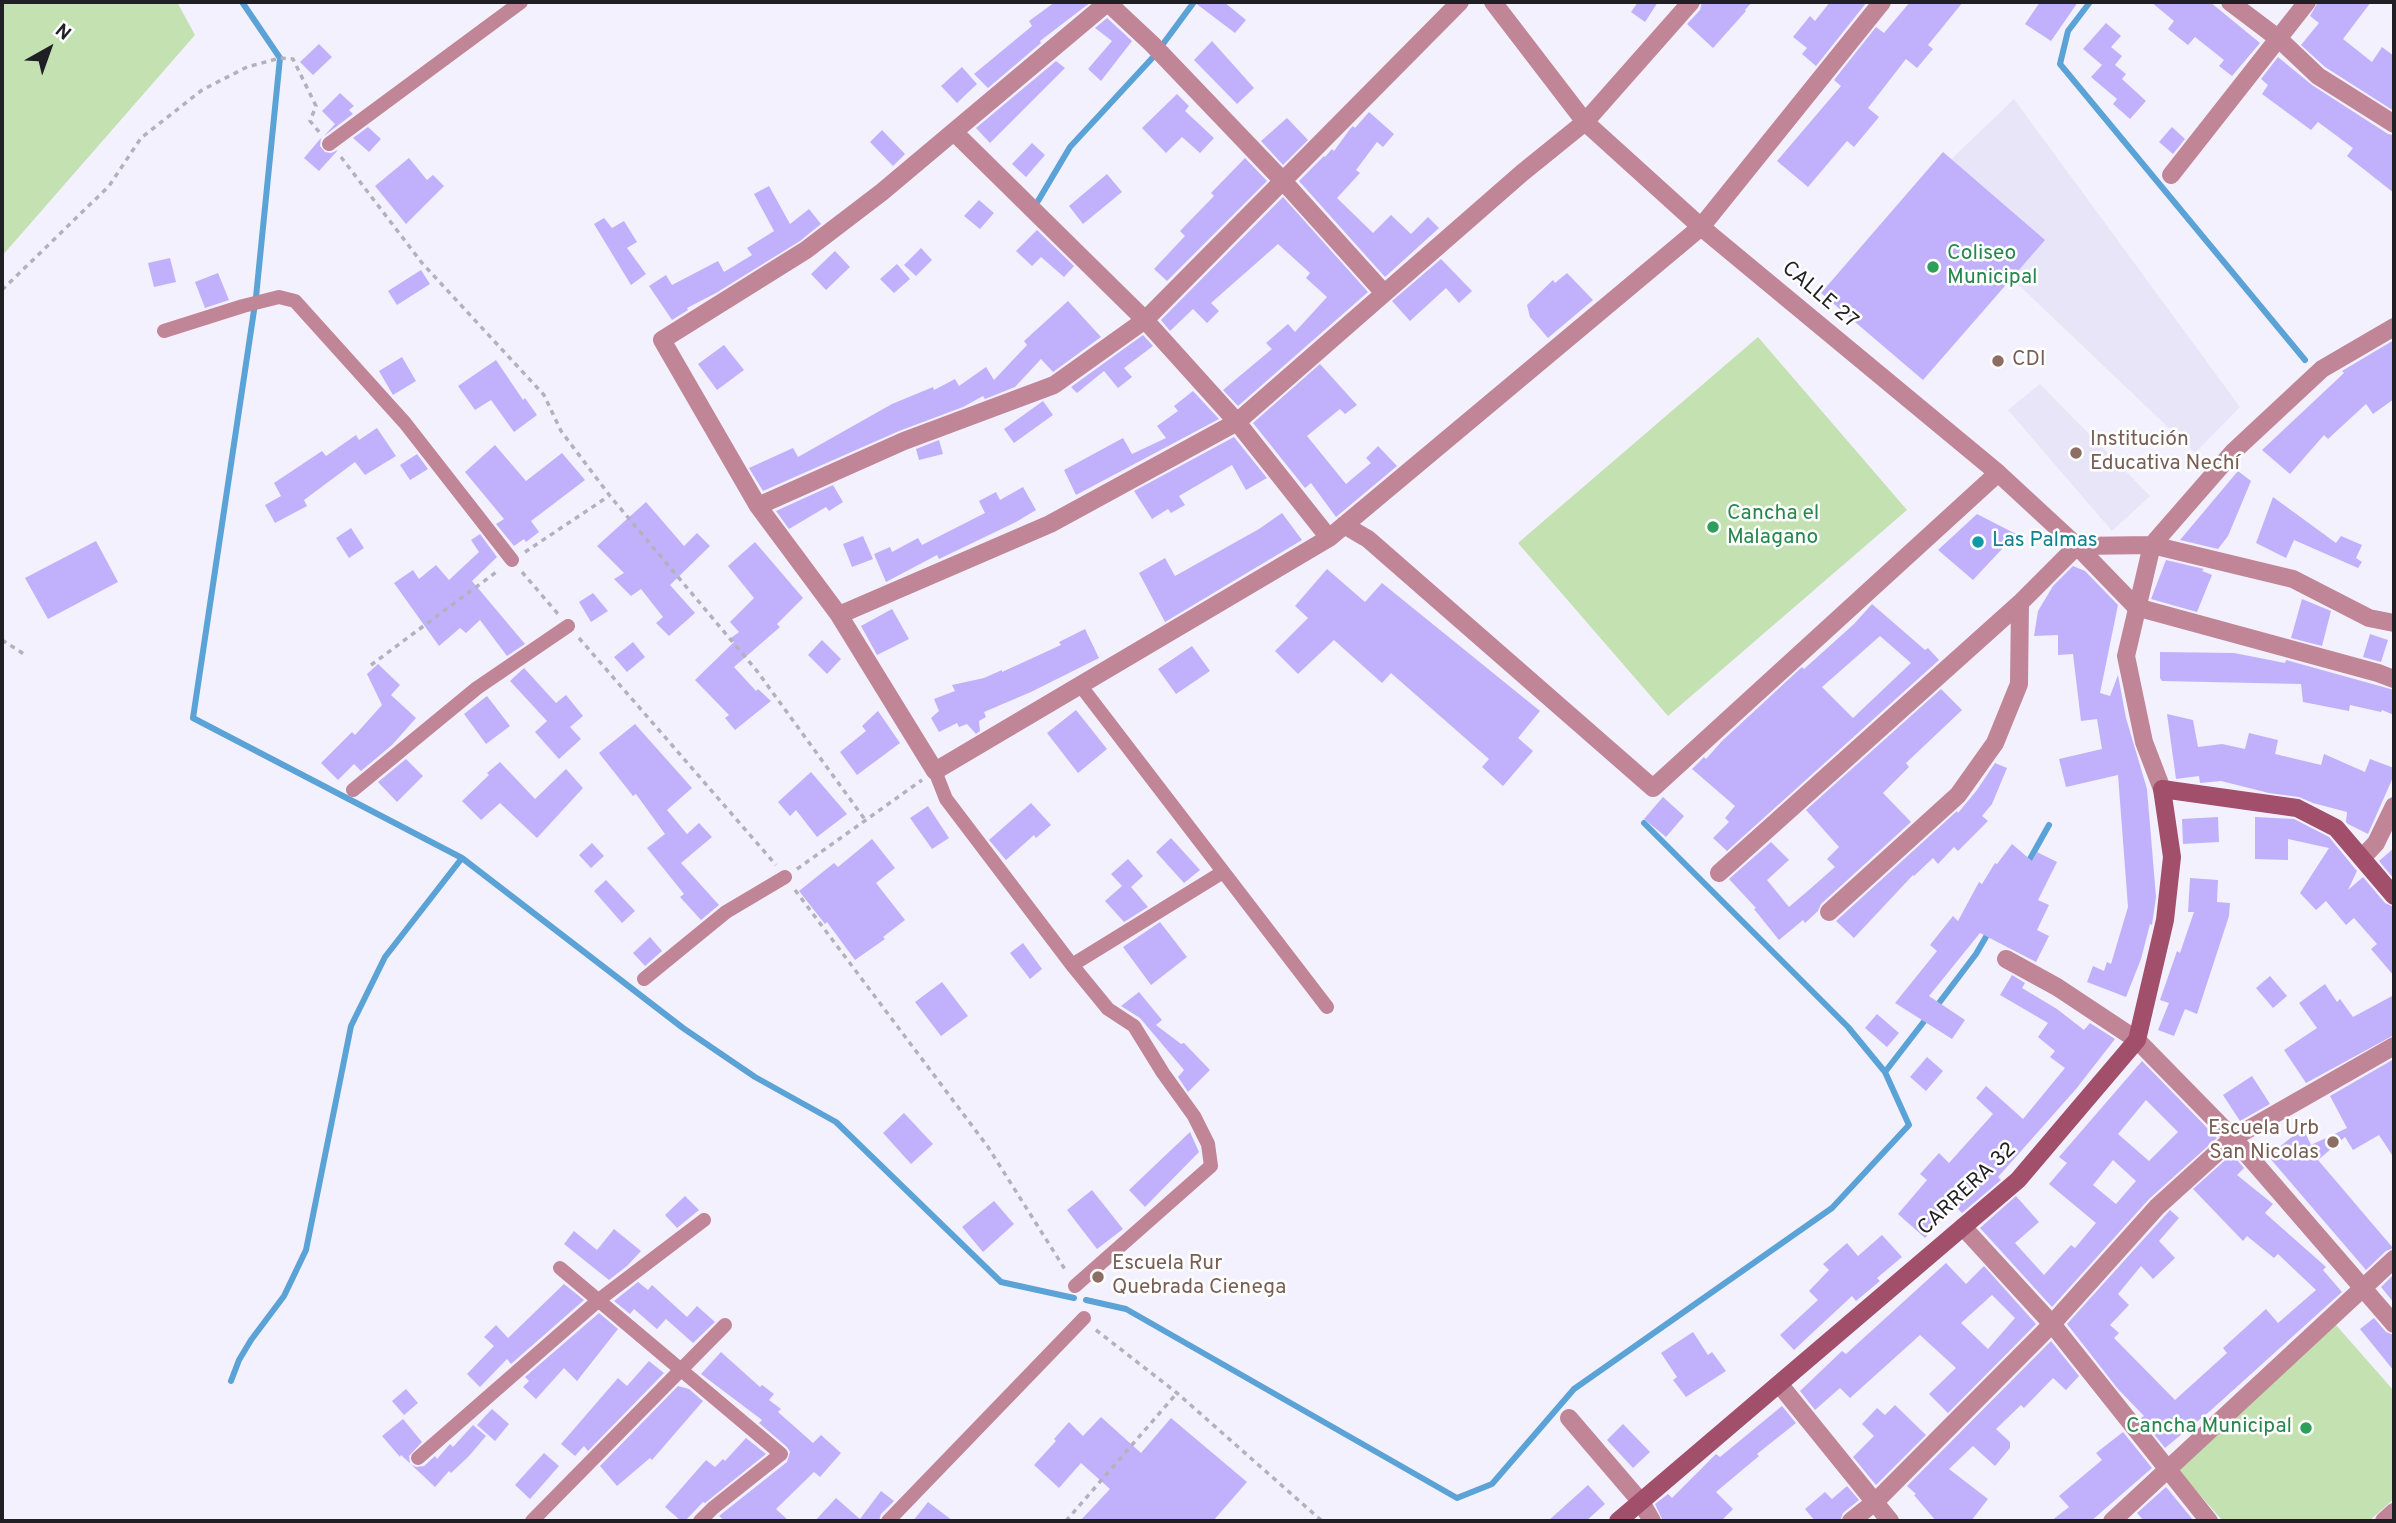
<!DOCTYPE html>
<html>
<head>
<meta charset="utf-8">
<style>
  body { margin:0 }
  #map { position:relative; width:2396px; height:1523px; overflow:hidden; background:#f3f1fe; font-family:Overpass,sans-serif }
  canvas { display:block }
  .frame { position:absolute; inset:0; border:4px solid #201f24; pointer-events:none }
  .north { position:absolute; left:14px; top:14px; width:70px; height:70px; -webkit-text-stroke:5px #fff; paint-order:stroke; rotate:40deg; font-size:19px; font-weight:700; line-height:28px; text-align:center; color:#201f24 }
  .north::after { content:''; display:block; margin:auto; width:24px; height:32px; background:#201f24; clip-path:polygon(50% 0,100% 100%,50% 72%,0 100%) }
</style>
</head>
<body>
<div id="map">
<canvas width="2396" height="1523"></canvas>
<div class="frame"></div>
<div class="north">N</div>
</div>
<script>
const ctx = document.querySelector('canvas').getContext('2d');
ctx.lineJoin = 'round';
function paint(path, color) { ctx.fillStyle = color; ctx.fill(path, 'evenodd'); }
const shape = rows => new Path2D(rows.map(r => 'M' + r).join(''));
function stroke(path, color, width, dash) { ctx.strokeStyle = color; ctx.lineWidth = width; ctx.lineCap = dash ? 'butt' : 'round'; ctx.setLineDash(dash || []); ctx.stroke(path); }
function label(font, color, halo, rows, align = 'center') {
  ctx.font = font + ' Overpass,sans-serif'; ctx.lineWidth = 5; ctx.setLineDash([]); ctx.textBaseline = 'middle'; ctx.strokeStyle = halo; ctx.fillStyle = color; for (const [text, x, y, turn = 0] of rows) {
    ctx.save(); ctx.translate(x, y); ctx.rotate((+turn || 0) * Math.PI / 180); ctx.textAlign = isNaN(turn) ? turn : align; if (halo) ctx.strokeText(text, 0, 0); ctx.fillText(text, 0, 0); ctx.restore();
  }
}
const built = shape([
  [2014,99,2240,407,2195,453,1919,190],
  [2040,384,2150,496,2112,531,2008,410]
]);
const green = shape([
  [2,2,177,2,195,35,2,256],
  [1758,337,1907,510,1668,716,1518,543],
  [2336,1325,2394,1391,2394,1499,2369,1521,2223,1521,2174,1466]
]);
const stream = shape([
  [242,2,280,58,256,297,193,718,462,858,683,1028,755,1077,836,1122,1001,1282,1074,1298],
  [2090,2,2068,31,2060,64,2305,360],
  [1163,44,1194,2],
  [1038,201,1070,147,1156,54],
  [2026,866,2049,825],
  [1936,1007,1976,954,1990,930],
  [1885,1072,1929,1015],
  [1086,1300,1126,1309,1457,1498,1492,1484,1574,1389,1832,1208,1909,1125,1885,1072,1848,1027,1644,823],
  [231,1381,239,1360,251,1340,284,1296,306,1250,351,1026,385,957,462,858]
]);
const building = shape([
  [1055,2,1091,2,1040,41,1041,43,988,88,974,74,1032,26,1029,21],
  [1194,2,1224,2,1246,20,1235,33],
  [1638,2,1658,2,1645,22,1631,12],
  [1702,2,1752,2,1745,10,1746,11,1713,48,1687,24,1700,10],
  [1830,2,1867,2,1816,66,1802,54,1807,48,1793,37,1810,16,1815,21],
  [1910,2,1963,2,1928,45,1933,49,1917,68,1906,59,1868,108,1879,117,1854,147,1847,141,1808,187,1777,161,1841,86,1834,80,1876,27,1884,33],
  [2040,2,2078,2,2051,41,2025,24],
  [2151,2,2210,2,2260,43,2232,76,2219,66,2224,60,2195,37,2188,45,2168,29,2174,21],
  [2318,2,2371,2,2343,39,2372,62,2382,47,2394,56,2394,111,2325,67,2301,45,2319,23,2310,16],
  [1107,18,1132,41,1101,81,1088,69,1112,41,1095,28],
  [2106,23,2121,36,2111,47,2122,56,2115,65,2126,74,2122,79,2146,101,2130,119,2113,104,2117,99,2091,77,2102,65,2083,49],
  [1212,41,1254,88,1237,104,1194,60],
  [319,44,332,57,313,75,300,62],
  [2278,57,2312,85,2388,134,2394,135,2394,193,2347,156,2353,148,2318,122,2311,130,2262,94,2268,85,2261,79],
  [1056,61,1065,68,990,143,976,128],
  [962,67,977,84,957,103,941,86],
  [340,93,354,106,349,110,353,114,324,136,335,124,322,111],
  [1177,94,1189,106,1185,111,1214,138,1200,153,1182,137,1166,153,1142,128],
  [1369,112,1394,134,1383,147,1377,142,1356,170,1360,173,1337,198,1373,233,1391,215,1411,234,1428,217,1439,228,1385,277,1299,181,1324,156,1325,157,1332,149,1334,151,1350,129,1353,126,1355,128],
  [1287,118,1308,140,1283,165,1261,141],
  [368,127,381,139,369,152,353,138],
  [2172,127,2185,139,2173,154,2159,142],
  [882,130,905,154,893,166,870,142],
  [321,138,320,146,325,152,331,153,338,150,319,171,304,158],
  [1032,143,1045,155,1026,177,1012,164],
  [1943,152,2045,240,1923,380,1821,293],
  [409,158,427,180,433,175,444,186,406,224,375,186],
  [1245,158,1267,181,1167,281,1154,269,1185,236,1180,231,1214,196,1211,193],
  [1107,174,1122,192,1083,224,1069,206],
  [769,186,790,224,809,209,821,224,800,241,716,293,687,308,688,310,672,320,649,286,666,275,672,285,718,261,724,272,752,255,747,248,774,231,754,194],
  [1283,197,1368,292,1238,406,1223,390,1272,349,1266,343,1288,324,1295,332,1327,297,1306,278,1310,273,1278,244,1211,303,1219,311,1207,323,1193,309,1170,331,1161,320],
  [979,200,994,213,980,229,964,216],
  [604,218,612,228,624,221,637,242,627,248,646,274,631,285,594,224],
  [1037,230,1074,266,1064,277,1041,257,1032,266,1016,251],
  [921,248,932,260,916,276,904,265],
  [835,251,850,267,826,290,811,274],
  [170,258,176,282,154,287,148,263],
  [1441,259,1472,291,1459,303,1446,288,1410,321,1392,301],
  [897,264,910,279,894,293,880,279],
  [421,270,430,284,397,305,388,291],
  [218,273,229,300,205,308,195,282],
  [1567,273,1593,300,1548,338,1530,317,1527,305,1553,280,1555,283],
  [1068,301,1101,337,1053,372,1041,359,1015,387,985,399,983,396,963,407,899,431,763,491,749,468,793,448,798,457,892,404,933,387,934,390,955,379,959,386,986,367,994,380,1027,345,1024,341],
  [1143,335,1153,346,1124,368,1132,377,1118,388,1104,371,1077,393,1071,387],
  [2394,340,2394,399,2373,414,2366,404,2328,439,2324,435,2290,474,2262,450,2344,373,2342,371],
  [724,345,744,370,717,390,698,364],
  [402,357,416,381,393,395,379,371],
  [496,360,523,400,525,398,537,415,514,432,491,400,475,410,458,386],
  [1320,364,1357,405,1345,414,1340,409,1307,436,1346,484,1371,463,1366,458,1378,446,1397,466,1336,517,1311,483,1305,488,1253,423],
  [1193,391,1219,419,1076,495,1064,470,1123,438,1132,454,1166,438,1157,426,1178,411,1174,406],
  [1043,401,1053,415,1014,443,1004,429],
  [377,428,396,456,365,475,355,462,304,500,307,506,275,523,265,505,281,496,274,483,322,451,326,456,356,435,359,440],
  [1234,437,1267,478,1246,490,1232,465,1179,496,1185,505,1171,513,1168,509,1152,519,1134,491],
  [939,440,943,454,919,460,916,449],
  [495,445,526,481,562,453,585,480,531,521,539,532,526,542,524,539,514,546,496,524,504,519,465,472],
  [417,454,428,469,410,480,400,465],
  [2238,471,2251,481,2228,536,2218,549,2180,540],
  [833,485,843,502,829,511,826,507,789,529,776,511],
  [1023,487,1036,510,1016,522,939,559,937,555,886,582,874,554,890,547,892,552,918,538,922,545,985,513,979,501,996,492,1000,500],
  [2273,497,2336,543,2341,536,2362,545,2356,558,2362,562,2358,568,2294,540,2286,558,2256,543],
  [646,502,684,546,697,533,710,546,670,585,695,613,669,636,656,623,663,617,641,589,631,596,614,579,624,573,597,546],
  [1282,513,1302,540,1165,622,1139,573,1165,558,1175,576,1259,529],
  [1977,514,2016,534,1973,580,1938,550],
  [351,528,364,548,349,558,336,538],
  [480,534,497,557,472,581,525,644,507,656,480,620,466,633,460,628,439,646,394,583,413,570,419,579,436,565,449,580,479,552,471,540],
  [863,536,873,559,852,567,843,544],
  [96,541,118,582,48,619,25,578],
  [755,542,803,598,777,624,780,627,734,667,756,691,758,689,771,701,735,730,725,718,729,715,695,680,734,642,731,638,739,632,730,622,754,598,728,566],
  [2166,560,2204,569,2202,571,2212,575,2197,612,2151,599],
  [2073,566,2085,571,2118,605,2100,693,2110,696,2118,675,2126,718,2147,789,2156,897,2152,925,2150,924,2141,959,2126,997,2087,982,2093,966,2104,971,2107,962,2111,964,2128,907,2118,775,2066,787,2059,759,2102,749,2097,719,2081,721,2073,654,2058,655,2058,635,2034,636,2038,611,2053,586],
  [1327,569,1365,602,1382,583,1540,711,1518,738,1533,751,1503,786,1482,767,1489,759,1391,673,1382,683,1334,640,1298,674,1275,651,1308,618,1295,606],
  [593,593,608,611,591,622,579,602],
  [2302,599,2331,611,2322,646,2291,638],
  [1872,604,1925,650,1928,648,1939,660,1727,851,1713,838,1729,822,1725,818,1735,806,1692,769,1704,757,1706,759,1722,741,1802,667,1804,669,1854,624],
  [1880,636,1911,663,1853,718,1822,687],
  [892,609,909,639,877,655,861,626],
  [1085,629,1099,658,1031,692,984,712,986,717,979,721,980,731,976,734,967,724,959,727,957,723,939,732,931,718,939,711,934,699,955,691,952,685,984,678,1002,670,1002,672,1061,645,1059,642],
  [2370,634,2388,640,2381,662,2363,657],
  [822,640,841,659,827,674,808,655],
  [633,642,645,657,627,672,614,657],
  [1192,646,1210,671,1176,694,1158,669],
  [2160,652,2234,653,2285,663,2286,660,2394,690,2394,715,2382,710,2381,712,2350,705,2349,711,2303,702,2301,684,2162,681,2160,678],
  [378,664,400,685,391,695,416,718,392,745,361,771,354,764,338,780,321,763,352,732,355,735,382,705,367,674],
  [524,668,556,703,566,695,583,716,570,727,581,739,559,759,535,732,547,721,510,681],
  [1941,689,1962,710,1906,763,1909,767,1883,793,1911,822,1821,904,1818,911,1805,923,1803,920,1779,940,1754,909,1756,908,1729,879,1771,842,1789,860,1767,880,1789,907,1810,889,1835,867,1827,859,1839,847,1806,810],
  [487,696,510,726,486,744,464,714],
  [1076,710,1107,749,1078,773,1047,733],
  [878,711,900,743,857,775,840,752,866,731,862,726],
  [2167,714,2193,720,2198,747,2222,744,2245,749,2249,733,2278,740,2275,754,2321,765,2324,754,2365,772,2370,759,2394,768,2394,775,2368,834,2348,824,2346,822,2347,812,2313,803,2299,797,2269,793,2221,781,2200,783,2199,776,2176,779],
  [635,724,692,788,667,810,687,834,699,823,712,837,681,863,719,905,701,920,680,897,684,894,647,848,665,834,636,794,633,796,599,753],
  [406,759,423,776,397,802,378,782],
  [500,762,535,799,566,769,583,788,537,838,500,803,481,820,462,801,489,775,487,773],
  [1995,763,2007,768,1992,804,1982,816,1988,821,1958,851,1954,847,1938,864,1933,858,1914,876,1913,875,1854,938,1836,921,1957,811,1958,813,1977,790],
  [811,772,847,814,817,837,796,810,790,816,778,802],
  [1663,797,1684,816,1666,837,1644,819],
  [1031,803,1051,825,1036,838,1034,835,1006,860,989,840],
  [928,806,949,838,932,849,910,818],
  [2218,817,2219,842,2183,844,2182,819],
  [2255,817,2294,819,2329,837,2357,871,2348,890,2363,877,2385,903,2394,907,2394,976,2371,949,2377,944,2354,918,2346,925,2326,901,2316,910,2300,893,2329,848,2288,839,2288,860,2255,859],
  [1171,838,1200,870,1184,883,1156,852],
  [872,839,895,868,876,883,905,920,883,937,885,939,855,960,827,922,825,924,799,891,834,863,838,867],
  [592,843,604,856,591,868,579,855],
  [2012,844,2032,861,2037,852,2057,862,2038,900,2049,905,2037,930,2049,936,2036,962,1980,933,1929,996,1965,1020,1952,1039,1895,1003,1937,951,1930,945,1953,916,1958,921,1979,882,1982,884,1995,863,1997,864],
  [2394,848,2394,879,2379,861],
  [1128,859,1143,876,1131,887,1148,907,1124,922,1105,901,1122,886,1111,874],
  [2190,878,2218,880,2217,902,2230,903,2229,916,2197,1014,2185,1009,2174,1036,2158,1030,2169,1003,2160,1000,2177,951,2180,953,2194,912,2188,912],
  [606,880,635,911,622,923,594,891],
  [1160,922,1187,957,1151,985,1123,947],
  [650,937,662,951,645,966,633,953],
  [1023,943,1042,969,1030,979,1010,953],
  [2012,975,2025,983,2022,988,2057,1009,2084,1030,2090,1023,2115,1039,2076,1089,1998,1177,2001,1180,1962,1213,1954,1205,1925,1238,1898,1214,1927,1180,1920,1174,1939,1153,1949,1163,1993,1114,1976,1098,1986,1086,2023,1119,2065,1068,2050,1057,2055,1051,2038,1037,2048,1023,2000,995],
  [2270,976,2287,996,2273,1008,2256,988],
  [942,982,968,1016,941,1036,915,1002],
  [2325,984,2337,1002,2340,999,2353,1017,2394,995,2394,1035,2306,1083,2284,1050,2317,1028,2299,1003],
  [1139,992,1162,1020,1156,1025,1181,1044,1184,1043,1210,1070,1188,1092,1178,1077,1184,1070,1140,1018,1121,1006],
  [1877,1014,1899,1033,1887,1047,1865,1028],
  [1927,1057,1943,1071,1926,1091,1910,1077],
  [2394,1059,2394,1158,2379,1135,2353,1150,2345,1137,2318,1160,2393,1248,2386,1251,2366,1270,2268,1156,2303,1128,2311,1145,2347,1128,2330,1096],
  [2142,1061,2217,1138,2149,1199,2052,1307,1980,1228,2016,1196,2039,1222,2015,1243,2044,1275,2071,1245,2075,1248,2096,1223,2049,1184,2067,1163,2059,1157],
  [2146,1100,2178,1132,2149,1161,2118,1134],
  [2113,1160,2136,1181,2116,1204,2093,1185],
  [2252,1076,2270,1104,2240,1121,2223,1095],
  [904,1113,933,1144,911,1164,883,1133],
  [1190,1132,1199,1152,1145,1207,1129,1190],
  [2232,1154,2244,1168,2237,1175,2273,1204,2265,1213,2326,1267,2323,1270,2342,1292,2210,1411,2165,1448,2141,1418,2144,1416,2118,1389,2067,1324,2170,1210,2179,1218,2159,1241,2175,1258,2153,1279,2141,1266,2118,1294,2129,1305,2110,1325,2119,1333,2114,1338,2175,1400,2227,1353,2223,1348,2266,1309,2278,1323,2316,1290,2278,1254,2274,1258,2247,1236,2243,1241,2193,1189],
  [1092,1190,1123,1229,1097,1249,1067,1210],
  [685,1196,699,1210,677,1228,665,1215],
  [994,1201,1014,1224,983,1252,962,1227],
  [614,1229,641,1251,627,1266,609,1280,564,1244,574,1231,597,1250],
  [1882,1235,1902,1257,1877,1278,1880,1281,1856,1301,1852,1296,1794,1350,1780,1335,1818,1300,1809,1291,1829,1270,1823,1264,1847,1243,1858,1256],
  [1946,1263,1966,1284,1984,1266,2036,1324,1948,1413,1929,1394,1956,1368,1920,1335,1850,1398,1840,1388,1815,1410,1800,1391,1842,1351,1846,1354],
  [1992,1295,2015,1318,1988,1349,1961,1323],
  [2394,1274,2394,1303,2381,1287],
  [638,1282,648,1290,652,1285,687,1317,697,1306,715,1322,693,1343,666,1319,657,1329,634,1309,630,1314,614,1301],
  [564,1284,584,1300,511,1364,507,1359,480,1387,467,1374,494,1346,484,1337,496,1325,508,1338],
  [599,1313,618,1329,577,1381,564,1368,536,1399,523,1387,529,1381,525,1377],
  [2374,1318,2386,1332,2394,1335,2394,1371,2360,1329],
  [1693,1332,1708,1355,1712,1352,1726,1371,1686,1397,1673,1380,1677,1377,1661,1353],
  [2051,1341,2079,1376,2066,1390,2053,1378,2024,1408,2021,1405,1996,1429,2010,1442,2010,1448,1995,1466,1973,1446,1949,1469,1988,1499,1971,1521,1936,1521,1914,1495,1916,1494,1907,1486],
  [721,1352,760,1387,762,1385,774,1394,769,1400,781,1409,778,1412,813,1443,821,1435,841,1453,820,1477,814,1472,776,1509,789,1521,725,1521,719,1516,787,1462,790,1452,787,1447,759,1423,762,1420,701,1374],
  [649,1361,664,1373,588,1451,584,1446,575,1456,561,1444,618,1378,627,1386],
  [678,1386,689,1389,703,1401,652,1460,650,1458,617,1486,600,1466],
  [406,1389,418,1403,404,1415,392,1401],
  [1895,1405,1926,1435,1876,1485,1853,1457,1874,1436,1862,1424,1877,1408,1885,1415],
  [1782,1406,1796,1423,1757,1454,1759,1456,1716,1492,1733,1509,1721,1521,1663,1521,1655,1504,1668,1494,1672,1498,1716,1454,1720,1457],
  [492,1409,509,1424,495,1441,477,1425],
  [1101,1417,1141,1453,1171,1418,1247,1482,1213,1521,1080,1521,1110,1489,1081,1463,1059,1488,1034,1465,1056,1441,1054,1439,1069,1422,1083,1436],
  [403,1419,422,1442,409,1456,410,1464,416,1467,424,1466,435,1456,437,1459,450,1444,453,1447,473,1425,486,1436,469,1456,451,1473,449,1471,435,1487,401,1455,400,1457,382,1436],
  [1623,1424,1650,1452,1633,1468,1607,1440],
  [2123,1432,2152,1468,2091,1521,2051,1521,2069,1507,2059,1496,2102,1460,2096,1453],
  [746,1438,766,1454,705,1503,703,1502,685,1521,681,1521,665,1507,706,1460,715,1467,723,1459,725,1461],
  [544,1453,559,1466,530,1499,515,1485],
  [1588,1485,1605,1504,1586,1521,1548,1521],
  [1847,1486,1859,1500,1843,1513,1840,1521,1815,1521,1805,1509,1825,1492,1832,1499],
  [2166,1487,2194,1521,2144,1521,2137,1513],
  [881,1491,894,1501,881,1514,879,1521,815,1521,836,1498,860,1519],
  [928,1502,953,1521,913,1521]
]);
const path = shape([
  [341,157,422,263,544,395,561,431,610,496,757,671,866,821],
  [2,290,109,186,141,138,202,90,247,67,280,58,293,59,316,106,310,121,320,133],
  [525,552,609,496],
  [522,572,558,614],
  [579,638,776,865],
  [2,640,24,654],
  [371,665,499,570],
  [797,869,922,780],
  [795,890,988,1147,1066,1271],
  [1096,1330,1177,1393,1322,1521],
  [1066,1521,1177,1393]
]);
const pedestrian = shape([
  [329,144,521,2],
  [164,331,243,306,279,297,295,301,405,423,512,560],
  [1080,685,1327,1007],
  [935,771,946,799,1072,965,1108,1009,1134,1026,1163,1073,1194,1116,1208,1144,1211,1166,1075,1286],
  [353,790,477,688,568,626],
  [1072,965,1223,872],
  [644,979,726,912,785,877],
  [560,1268,781,1454,713,1508,700,1521],
  [418,1458,600,1299,704,1220],
  [532,1521,725,1325],
  [888,1521,1084,1318]
]);
const minor = shape([
  [1107,2,1152,44,1284,182,1384,293],
  [1108,2,882,192,806,250,662,340,758,506,839,615,935,771,1329,538,1701,227,1882,2],
  [1493,2,1585,122,1701,227,1998,473,2077,546,2136,607,2378,673,2394,679],
  [2230,2,2279,39,2318,76,2394,124],
  [954,132,1145,320,1237,422,1329,538],
  [2171,175,2307,2],
  [758,506,904,441,1054,385,1145,320,1460,2],
  [1344,525,1368,539,1653,788,1998,473],
  [839,615,1050,524,1237,422,1522,173,1585,122,1691,2],
  [2162,789,2144,742,2126,656,2152,545,2234,451,2322,369,2394,327],
  [2362,858,2376,843,2394,806],
  [1719,873,2020,603,2077,546,2152,545,2293,579,2369,618,2394,623],
  [1829,912,1958,795,1995,743,2019,684,2020,603],
  [2006,959,2057,987,2137,1040,2233,1138,2394,1324],
  [1963,1227,2052,1324,2209,1521],
  [1780,1385,1890,1521],
  [1569,1418,1641,1502,1652,1521],
  [1851,1521,1876,1501,2052,1324,2157,1207,2233,1138,2394,1046],
  [2112,1521,2394,1259],
  [2384,1521,2394,1512]
]);
const secondary = shape([
  [1618,1521,2018,1180,2137,1040,2165,920,2172,857,2162,789,2297,808,2336,828,2394,896]
]);
const markers = [
  [1933,267,7,"#2e9e5b"],
  [1998,361,7,"#8d6e63"],
  [2076,453,7,"#8d6e63"],
  [1713,527,7,"#2e9e5b"],
  [1978,542,7,"#0f9aa8"],
  [2333,1142,7,"#8d6e63"],
  [1098,1277,7,"#8d6e63"],
  [2306,1428,7,"#2e9e5b"]
];
const leisureNames = [
  ["Coliseo",1947,255],
  ["Municipal",1947,279],
  ["Cancha el",1727,515],
  ["Malagano",1727,539],
  ["Cancha Municipal",2292,1428,"right"]
];
const streetNames = [
  ["CALLE 27",1819,296,40],
  ["CARRERA 32",1968,1190,-43]
];
const educationNames = [
  ["CDI",2012,361],
  ["Institución",2090,441],
  ["Educativa Nechí",2090,465],
  ["Escuela Urb",2319,1130,"right"],
  ["San Nicolas",2319,1154,"right"],
  ["Escuela Rur",1112,1265],
  ["Quebrada Cienega",1112,1289]
];
const cultureNames = [
  ["Las Palmas",1992,542]
];
paint(built, '#e8e5f9');
paint(green, '#c3e1b1');
stroke(stream, '#5ba2d7', 6);
paint(building, '#c1b1fd');
stroke(path, '#b3b1bc', 3.5, [5, 5]);
stroke(pedestrian, '#c08596', 14);
stroke(minor, '#c08596', 18);
stroke(secondary, '#a14f6a', 18);
for (const [x, y, r, color] of markers) { const dot = new Path2D(); dot.arc(x, y, r, 0, 2 * Math.PI); ctx.fillStyle = color; ctx.fill(dot); stroke(dot, '#fff', 2.5); }
label('21px', '#27864d', '#fff', leisureNames, 'left');
label('21px', '#201f24', '#fff', streetNames);
label('21px', '#785e54', '#fff', educationNames, 'left');
label('21px', '#0d838f', '#fff', cultureNames, 'left');
</script>
</body>
</html>
